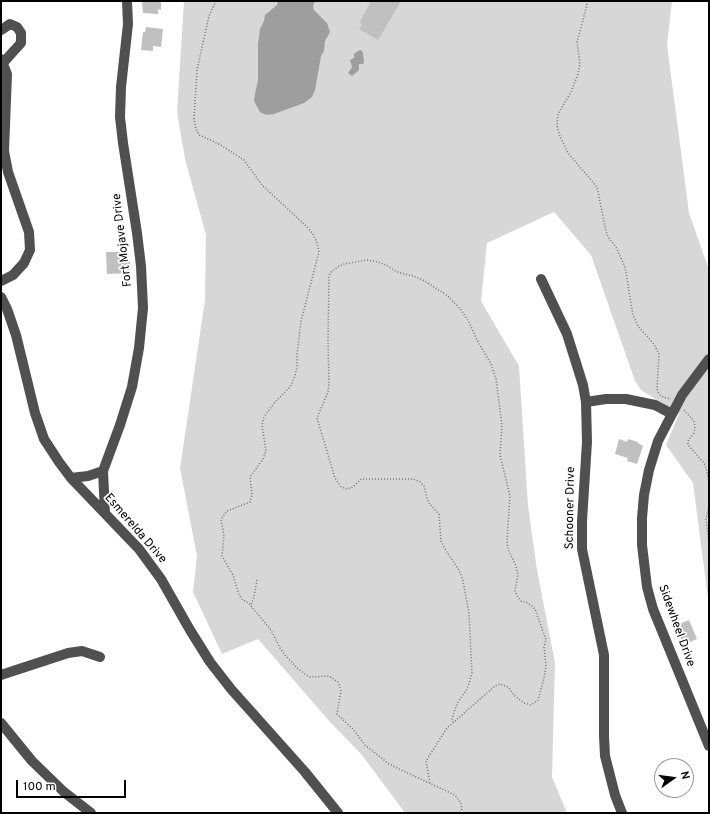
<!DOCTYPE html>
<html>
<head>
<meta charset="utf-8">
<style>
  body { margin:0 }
  #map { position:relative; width:710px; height:814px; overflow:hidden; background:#fff; font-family:Overpass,sans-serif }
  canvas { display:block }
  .frame { position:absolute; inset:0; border:2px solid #000; pointer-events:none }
  .north { position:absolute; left:654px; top:758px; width:40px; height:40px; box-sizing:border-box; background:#fff; border:1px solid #999; border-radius:50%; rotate:76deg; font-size:11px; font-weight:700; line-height:16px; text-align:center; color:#000 }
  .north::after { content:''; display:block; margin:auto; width:14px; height:18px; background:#000; clip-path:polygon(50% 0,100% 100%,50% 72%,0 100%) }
  .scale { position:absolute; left:16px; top:780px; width:110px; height:18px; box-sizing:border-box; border:2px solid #000; border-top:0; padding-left:5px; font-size:12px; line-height:14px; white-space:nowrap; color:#000; -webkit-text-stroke:3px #fff; paint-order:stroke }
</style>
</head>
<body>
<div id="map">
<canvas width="710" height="814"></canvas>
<div class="frame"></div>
<div class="north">N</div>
<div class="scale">100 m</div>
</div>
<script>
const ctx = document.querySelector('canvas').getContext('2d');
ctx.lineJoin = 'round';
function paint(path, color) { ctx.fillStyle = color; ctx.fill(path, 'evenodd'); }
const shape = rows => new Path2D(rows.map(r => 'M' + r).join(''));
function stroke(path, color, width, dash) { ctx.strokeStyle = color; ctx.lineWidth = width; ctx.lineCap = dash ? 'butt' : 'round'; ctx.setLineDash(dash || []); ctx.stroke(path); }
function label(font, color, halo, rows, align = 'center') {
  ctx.font = font + ' Overpass,sans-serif'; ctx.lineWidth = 3.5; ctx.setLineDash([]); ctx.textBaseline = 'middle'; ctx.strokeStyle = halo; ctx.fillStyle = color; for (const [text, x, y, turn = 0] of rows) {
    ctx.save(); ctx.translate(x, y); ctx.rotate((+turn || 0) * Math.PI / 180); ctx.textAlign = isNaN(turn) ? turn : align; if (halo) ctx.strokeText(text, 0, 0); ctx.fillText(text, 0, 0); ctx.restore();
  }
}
const green = shape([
  [184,1,672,1,667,45,689,213,709,270,709,606,693,483,666,445,679,414,641,390,635,381,591,255,554,212,487,243,481,301,519,366,528,506,537,570,555,663,552,777,567,813,405,813,362,755,330,722,258,639,222,654,193,592,197,556,180,468,205,300,206,235,185,159,177,112]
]);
const water = shape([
  [278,1,315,1,313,6,314,10,327,23,330,32,325,41,324,51,321,56,315,90,312,97,304,103,274,114,266,115,260,112,254,101,255,94,258,80,258,44,260,29,264,21,265,15,277,5],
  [361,50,363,53,364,62,363,64,359,64,359,70,352,76,348,73,352,67,350,60,354,58,354,54,358,51]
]);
const building = shape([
  [142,1,161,2,161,10,158,9,158,14,143,13],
  [371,1,401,1,378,40,359,29,362,25,360,22],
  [146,27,163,29,161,47,153,46,153,51,141,50,143,32,145,32],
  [106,252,123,252,124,262,130,262,130,273,107,274],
  [619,439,627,442,628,439,638,442,638,443,643,446,637,464,627,461,628,458,615,454],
  [689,620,697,639,683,645,680,637,678,638,674,626]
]);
const path = shape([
  [216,1,209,16,197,70,194,119,196,129,199,135,219,144,244,160,262,185,307,227,313,234,317,243,319,252,301,321,297,355,297,367,295,376,290,387,275,402,264,417,262,425,266,451,263,459,250,477,252,495,250,502,227,511,221,519,224,536,222,556,233,575,239,595,242,599,251,605,254,597,257,580],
  [586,1,587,5,577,42,580,64,578,74,571,92,558,114,557,126,559,134,568,153,597,187,606,231,608,237,616,247,625,267,633,315,638,326,653,343,659,354,657,389,659,394,663,397,671,399],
  [684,410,694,421,695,427,694,433,688,441,688,445,704,463,706,468,709,481],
  [709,507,706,519,709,542],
  [251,606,271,630,280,648,285,655,297,668,309,677,329,676,338,682,341,690,337,714,353,729,365,745,389,764,399,769,455,795,461,803,462,813],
  [430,783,426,761,447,728,495,686,500,684,508,687,515,696,524,703,531,705,538,700,544,678,546,666,544,647,546,640,535,609,528,603,521,601,517,596,515,591,518,575,516,566,508,549,507,541,510,496,500,455,502,426,496,379,491,364,477,340,469,322,461,310,448,296,423,280,413,276,397,272,386,265,378,262,367,260,344,264,339,266,330,273,329,277,328,340,329,383,328,392,317,418,335,478,341,487,347,489,353,487,361,479,413,479,420,482,424,486,428,502,439,514,441,541,446,551,459,570,463,581,469,613,472,674,467,689,458,702,455,709,452,719,453,722]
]);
const minor = shape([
  [1,30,10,24,17,27,21,33,21,43,3,63],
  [1,59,7,74,4,151,8,172,29,232,30,250,24,263,13,275,1,281],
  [541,279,567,334,583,385,586,402,587,442,582,521,582,549,604,655,604,736,605,756,615,795,622,813],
  [1,297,7,309,16,335,35,413,44,439,59,462,71,478,139,549,161,579,190,630,210,662,231,689,305,772,338,813],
  [709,359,682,395,658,441,649,470,644,495,642,518,642,545,647,587,653,609,709,746],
  [586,402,606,399,626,399,655,405,672,414],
  [103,471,120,425,132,387,139,348,143,308,141,266,137,233,123,143,120,117,121,87,128,24,127,1],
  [71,478,88,476,103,471,105,513],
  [1,675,68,653,82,651,100,657],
  [1,723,32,761,64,792,91,813]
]);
const streetNames = [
  ["Fort Mojave Drive",123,240,-97],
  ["Schooner Drive",571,508,-89],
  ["Esmerelda Drive",135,529,49],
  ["Sidewheel Drive",676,626,70]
];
paint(green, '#d7d7d7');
paint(water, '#9e9e9e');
paint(building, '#c0c0c0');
stroke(path, '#727272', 1.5, [1, 2]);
stroke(minor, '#505050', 10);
label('12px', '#000', '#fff', streetNames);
</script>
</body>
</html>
